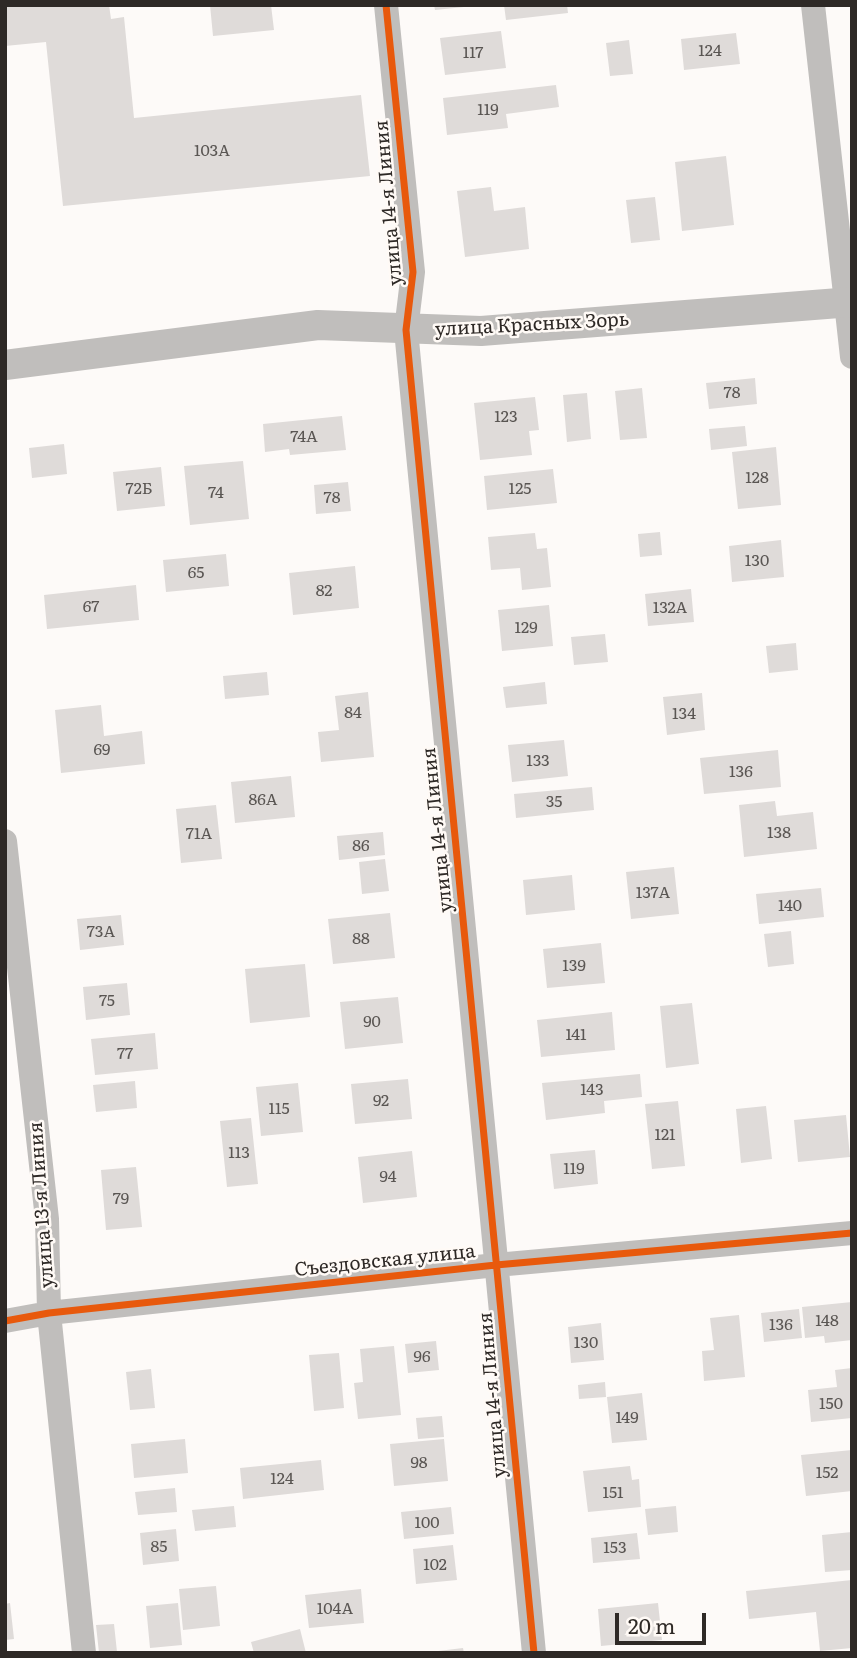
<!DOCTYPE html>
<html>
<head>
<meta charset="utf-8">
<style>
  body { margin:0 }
  #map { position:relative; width:857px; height:1658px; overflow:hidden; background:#fdfaf8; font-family:Literata,serif }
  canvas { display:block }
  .frame { position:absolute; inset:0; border:7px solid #2e2926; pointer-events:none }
  .scale { position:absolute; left:615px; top:1613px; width:91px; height:32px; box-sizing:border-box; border:4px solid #2e2926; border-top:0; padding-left:9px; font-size:21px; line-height:24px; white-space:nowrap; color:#2e2926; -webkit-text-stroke:5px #fffaf6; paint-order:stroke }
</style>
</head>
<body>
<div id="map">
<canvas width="857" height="1658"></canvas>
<div class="frame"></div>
<div class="scale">20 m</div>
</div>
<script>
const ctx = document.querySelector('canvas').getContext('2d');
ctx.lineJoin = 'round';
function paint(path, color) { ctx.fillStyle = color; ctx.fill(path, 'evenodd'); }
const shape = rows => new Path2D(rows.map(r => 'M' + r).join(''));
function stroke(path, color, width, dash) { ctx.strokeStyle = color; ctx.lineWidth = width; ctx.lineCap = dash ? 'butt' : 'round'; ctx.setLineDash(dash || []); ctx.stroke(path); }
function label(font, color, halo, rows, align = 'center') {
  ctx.font = font + ' Literata,serif'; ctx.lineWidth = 5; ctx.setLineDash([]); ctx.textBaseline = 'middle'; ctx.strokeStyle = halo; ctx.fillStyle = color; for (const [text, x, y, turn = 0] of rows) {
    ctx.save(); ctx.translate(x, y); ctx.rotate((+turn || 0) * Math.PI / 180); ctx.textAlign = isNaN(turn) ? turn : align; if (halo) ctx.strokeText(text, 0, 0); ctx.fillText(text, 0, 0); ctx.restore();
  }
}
const building = shape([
  [5,5,109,5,111,19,124,17,134,118,361,95,370,176,63,206,46,42,5,46],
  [210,5,271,5,274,30,213,36],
  [434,5,464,5,464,7,435,10],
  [504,5,567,5,568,13,506,20],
  [501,31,506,68,445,75,440,38],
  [736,33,740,64,684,70,681,39],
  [629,40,633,74,610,76,606,43],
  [556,85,559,107,506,114,508,128,447,135,443,98],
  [726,156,734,225,682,231,675,162],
  [491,187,494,211,525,207,529,249,465,257,457,191],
  [655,197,660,240,631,243,626,200],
  [755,378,757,404,709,409,706,383],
  [642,388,647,438,620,440,615,391],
  [587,393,591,439,567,442,563,395],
  [535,397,539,430,529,431,532,455,480,460,474,403],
  [342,416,346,450,290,455,289,449,265,452,263,424],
  [745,426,747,446,711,450,709,429],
  [64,444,67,474,32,478,29,448],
  [776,447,781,505,738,509,732,452],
  [243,461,249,519,190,525,184,466],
  [161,467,165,506,117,511,113,472],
  [553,469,557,503,487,510,484,476],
  [348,482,351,511,316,514,314,485],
  [660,532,662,555,640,557,638,534],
  [535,533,537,549,547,548,551,587,522,590,520,568,491,570,488,537],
  [781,540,784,577,732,582,729,546],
  [226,554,229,586,166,592,163,560],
  [355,566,359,608,293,615,289,573],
  [136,585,139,620,47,629,44,595],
  [691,589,694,622,648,626,645,594],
  [549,605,553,646,502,651,498,610],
  [605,634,608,662,574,665,571,637],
  [796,643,798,670,769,673,766,646],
  [267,672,269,695,225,699,223,676],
  [545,682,547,704,506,708,503,687],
  [368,692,374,757,321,762,318,732,339,730,335,696],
  [702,693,705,730,667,735,663,697],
  [101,705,104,736,142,731,145,764,61,773,55,710],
  [564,740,568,776,512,782,508,745],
  [778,750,781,787,704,794,700,758],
  [291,776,295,817,235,823,231,782],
  [592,787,594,810,516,818,514,794],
  [775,801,777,816,813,812,817,849,744,857,739,805],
  [216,805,222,859,181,863,176,809],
  [383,832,385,855,339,860,337,836],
  [385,859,389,891,362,894,359,862],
  [674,867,679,914,631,919,626,872],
  [572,875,575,910,526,915,523,880],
  [821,888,824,917,759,924,756,894],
  [390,913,395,958,333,964,328,919],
  [121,915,124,945,80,950,77,919],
  [791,931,794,964,768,967,764,934],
  [601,943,605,983,547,988,543,949],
  [305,964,310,1017,250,1023,245,969],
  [127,983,130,1015,86,1020,83,987],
  [398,997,403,1043,345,1049,340,1002],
  [692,1003,699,1064,666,1068,660,1006],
  [612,1012,615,1050,541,1057,537,1020],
  [155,1033,158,1069,95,1075,91,1039],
  [640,1074,642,1097,604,1101,605,1113,546,1120,542,1083],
  [408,1079,412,1119,355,1124,351,1084],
  [135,1081,137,1108,96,1112,93,1085],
  [298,1083,303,1132,261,1136,256,1087],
  [678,1101,685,1166,652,1169,645,1104],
  [766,1106,772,1159,741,1163,736,1109],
  [846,1115,850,1157,798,1162,794,1120],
  [251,1118,258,1184,227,1187,220,1121],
  [595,1150,598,1184,554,1189,550,1154],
  [412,1151,417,1197,363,1203,358,1157],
  [136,1167,142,1227,106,1230,101,1170],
  [852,1302,852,1340,825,1343,824,1336,805,1338,802,1307],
  [799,1309,802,1338,764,1342,761,1313],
  [739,1315,745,1377,704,1381,702,1351,714,1350,710,1318],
  [601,1323,604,1360,571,1363,568,1327],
  [436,1341,439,1370,408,1373,405,1344],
  [394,1346,401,1415,358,1419,354,1383,363,1382,360,1349],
  [339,1353,344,1408,314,1411,309,1355],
  [852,1368,852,1418,811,1422,808,1390,837,1387,835,1370],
  [151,1369,155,1408,130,1410,126,1372],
  [605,1382,606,1397,579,1399,578,1385],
  [642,1393,647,1440,612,1443,607,1397],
  [442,1416,444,1437,418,1439,416,1418],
  [185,1439,188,1473,134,1478,131,1444],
  [444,1439,448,1481,394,1486,390,1444],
  [852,1450,852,1491,806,1496,801,1455],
  [321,1460,324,1490,243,1499,240,1468],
  [630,1466,632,1480,639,1479,641,1507,588,1512,583,1471],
  [175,1488,177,1512,138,1515,135,1492],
  [234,1506,236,1527,195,1531,192,1510],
  [676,1506,678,1532,648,1535,645,1509],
  [451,1507,454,1534,404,1539,401,1512],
  [176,1529,179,1561,143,1565,140,1533],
  [852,1532,852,1570,825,1572,822,1535],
  [637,1533,640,1559,593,1563,591,1538],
  [453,1545,457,1580,416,1584,413,1549],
  [852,1580,852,1648,820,1651,816,1612,749,1619,746,1591],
  [216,1586,220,1626,183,1630,179,1589],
  [361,1589,364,1623,309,1628,305,1595],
  [10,1603,14,1639,5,1640,5,1604],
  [178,1603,182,1645,150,1648,146,1606],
  [658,1603,662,1640,601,1646,598,1609],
  [114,1624,117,1652,99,1653,96,1625],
  [300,1629,306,1653,254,1653,251,1642],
  [463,1648,464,1653,438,1653,438,1651]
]);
const minor = shape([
  [386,5,413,272,406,330,534,1653],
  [813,5,852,357],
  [5,841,47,1219,49,1313,84,1653],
  [5,1321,49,1313,496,1265,852,1233]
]);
const tertiary = shape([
  [5,365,318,325,481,331,852,302]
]);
const cycleway = shape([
  [386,5,413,272,406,330,534,1653],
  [5,1321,49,1313,496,1265,852,1233]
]);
const numberNames = [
  ["124",710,51],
  ["117",473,53],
  ["119",488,110],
  ["103А",212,151],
  ["78",732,393],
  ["123",506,417],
  ["74А",304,437],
  ["128",757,478],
  ["72Б",139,489],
  ["125",520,489],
  ["74",216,493],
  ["78",332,498],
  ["130",757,561],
  ["65",196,573],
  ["82",324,591],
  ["67",91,607],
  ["132А",670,608],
  ["129",526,628],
  ["84",353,713],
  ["134",684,714],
  ["69",102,750],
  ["133",538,761],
  ["136",741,772],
  ["86А",263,800],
  ["35",554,802],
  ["138",779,833],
  ["71А",199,834],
  ["86",361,846],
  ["137А",653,893],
  ["140",790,906],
  ["73А",101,932],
  ["88",361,939],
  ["139",574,966],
  ["75",107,1001],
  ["90",372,1022],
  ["141",576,1035],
  ["77",125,1054],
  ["143",592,1090],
  ["92",381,1101],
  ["115",279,1109],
  ["121",665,1135],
  ["113",239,1153],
  ["119",574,1169],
  ["94",388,1177],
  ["79",121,1199],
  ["148",827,1321],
  ["136",781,1325],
  ["130",586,1343],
  ["96",422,1357],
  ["150",831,1404],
  ["149",627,1418],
  ["98",419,1463],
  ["152",827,1473],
  ["124",282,1479],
  ["151",613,1493],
  ["100",427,1523],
  ["85",159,1547],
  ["153",615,1548],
  ["102",435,1565],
  ["104А",335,1609]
];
const streetNames = [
  ["улица 14-я Линия",389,203,-95],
  ["улица Красных Зорь",532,325,-3],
  ["улица 14-я Линия",438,830,-96],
  ["улица 13-я Линия",42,1205,-94],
  ["Съездовская улица",385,1261,-6],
  ["улица 14-я Линия",493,1395,-95]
];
paint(building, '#dfdbd9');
stroke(minor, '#c0bebc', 24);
stroke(tertiary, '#c0bebc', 30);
stroke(cycleway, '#e8590c', 7);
label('16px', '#5a5653', null, numberNames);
label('19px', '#2e2926', '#fffaf6', streetNames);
</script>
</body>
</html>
